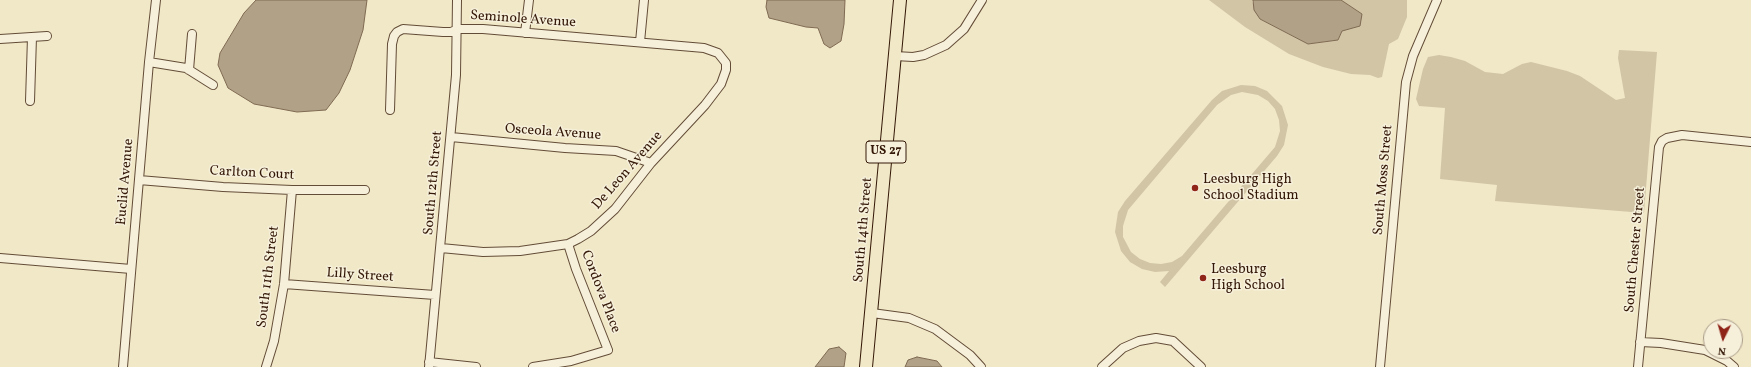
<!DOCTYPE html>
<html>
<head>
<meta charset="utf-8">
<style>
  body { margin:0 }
  #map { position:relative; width:1751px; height:367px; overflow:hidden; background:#f1e8c7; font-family:Vollkorn,serif }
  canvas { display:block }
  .north { position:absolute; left:1703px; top:319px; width:40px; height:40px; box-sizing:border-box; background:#f6f0db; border:1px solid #a89a86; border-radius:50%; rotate:185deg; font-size:11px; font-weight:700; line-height:16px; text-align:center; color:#341807 }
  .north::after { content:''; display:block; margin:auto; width:14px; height:18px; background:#8f2418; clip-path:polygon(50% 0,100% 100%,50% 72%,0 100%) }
</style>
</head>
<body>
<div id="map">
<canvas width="1751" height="367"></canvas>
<div class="north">N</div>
</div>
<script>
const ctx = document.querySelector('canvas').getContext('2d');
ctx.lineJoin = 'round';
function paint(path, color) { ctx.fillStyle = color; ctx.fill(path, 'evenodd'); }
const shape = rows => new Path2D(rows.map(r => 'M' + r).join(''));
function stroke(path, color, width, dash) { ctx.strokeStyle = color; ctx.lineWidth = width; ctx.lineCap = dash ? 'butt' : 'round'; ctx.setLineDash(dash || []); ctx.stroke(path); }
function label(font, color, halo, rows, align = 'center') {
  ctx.font = font + ' Vollkorn,serif'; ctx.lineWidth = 3; ctx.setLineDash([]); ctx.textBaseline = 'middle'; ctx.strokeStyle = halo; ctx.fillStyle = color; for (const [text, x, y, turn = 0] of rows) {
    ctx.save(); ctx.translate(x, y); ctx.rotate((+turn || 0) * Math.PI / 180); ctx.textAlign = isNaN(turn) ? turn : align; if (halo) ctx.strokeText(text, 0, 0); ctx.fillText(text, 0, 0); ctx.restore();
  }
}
const green = shape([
  [1209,0,1253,0,1252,1,1260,19,1308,44,1338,40,1342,31,1362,14,1341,0,1407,0,1407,17,1398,39,1389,44,1382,77,1378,78,1370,75,1351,74,1323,67,1289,54,1245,27],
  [1619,50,1657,52,1644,213,1495,201,1497,185,1440,179,1445,108,1419,106,1416,99,1423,69,1428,57,1439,55,1451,57,1465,61,1485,72,1503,74,1522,64,1531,62,1567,71,1580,76,1616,100,1625,98,1618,58],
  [1241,85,1255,86,1267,91,1282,106,1288,125,1284,145,1277,156,1165,287,1160,282,1169,271,1155,272,1142,269,1130,262,1121,251,1115,232,1118,212,1125,201,1212,100,1222,91],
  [1242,92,1258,95,1268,101,1275,109,1279,120,1280,131,1275,147,1182,256,1172,262,1161,264,1150,263,1140,259,1131,252,1123,237,1123,226,1128,210,1217,105,1231,95]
]);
const water = shape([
  [256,0,367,0,363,30,350,70,339,93,326,110,297,112,254,104,228,88,218,65,220,53,244,13,256,0],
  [767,0,845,0,844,24,841,41,830,48,824,44,818,28,806,27,769,18,766,7,767,0],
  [1253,0,1341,0,1362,14,1360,26,1342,31,1338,40,1308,44,1260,19,1254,10,1253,0],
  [839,347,846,353,844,367,815,367,829,349,839,347],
  [917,357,937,361,942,367,905,367,908,360,917,357]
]);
const minor = shape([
  [525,33,529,0],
  [0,39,47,36],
  [640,42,644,0],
  [895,56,913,57,924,55,946,45,964,29,982,0],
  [149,62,186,68,213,85],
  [189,70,192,34],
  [30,101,32,37],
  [390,110,392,44,394,36,397,32,403,29,443,32,451,32,458,29,483,29,704,48,718,53,726,63,726,70,721,84,705,105,651,163,615,209,591,231,578,239,568,244,520,251,483,252,441,248],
  [451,137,565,148,616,151,651,163],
  [139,180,223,187,292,190,365,190],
  [0,258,131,269],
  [284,284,435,295],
  [872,313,909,318,935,329,970,355,981,367],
  [1640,342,1661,343,1705,350,1727,361,1734,367],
  [429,362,476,367],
  [123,367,149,62,156,0],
  [266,367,274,341,284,284,292,190],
  [429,367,456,75,457,0],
  [533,367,571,361,608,350,576,269,568,244],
  [1102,367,1123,348,1139,341,1156,338,1173,341,1201,367],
  [1380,367,1406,82,1413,56,1437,0],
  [1638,367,1659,147,1662,141,1667,138,1682,135,1751,142]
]);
const highway = shape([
  [866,367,900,0]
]);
const markers = [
  [1195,188,4,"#8f2418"],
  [1203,278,4,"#8f2418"]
];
const shields = [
  [886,152,40]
];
const shieldNames = [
  ["US 27",886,152]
];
const streetNames = [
  ["Seminole Avenue",523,20,4],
  ["Osceola Avenue",553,133,4],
  ["De Leon Avenue",628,171,-49],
  ["Carlton Court",252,174,3],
  ["South Moss Street",1384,180,-85],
  ["Euclid Avenue",126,182,-85],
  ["South 12th Street",434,183,-85],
  ["South 14th Street",864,230,-85],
  ["South Chester Street",1636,250,-85],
  ["Lilly Street",360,276,4],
  ["South 11th Street",269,277,-83],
  ["Cordova Place",600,292,69]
];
const poiNames = [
  ["Leesburg High",1203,180],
  ["School Stadium",1203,196],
  ["Leesburg",1211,270],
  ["High School",1211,286]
];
paint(green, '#d1c5a6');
paint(water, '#b1a186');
stroke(water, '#7f6a53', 1);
stroke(minor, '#634c37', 10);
stroke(highway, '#341807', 14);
stroke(minor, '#f6f0db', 8);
stroke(highway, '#f1e8c7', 12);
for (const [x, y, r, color] of markers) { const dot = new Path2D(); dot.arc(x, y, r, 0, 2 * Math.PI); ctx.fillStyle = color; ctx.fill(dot); stroke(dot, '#f6f0db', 1.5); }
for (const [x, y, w] of shields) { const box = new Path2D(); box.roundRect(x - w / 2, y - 11, w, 22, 3); ctx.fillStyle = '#f6f0db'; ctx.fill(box); stroke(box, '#341807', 1); }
label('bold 13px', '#341807', null, shieldNames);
label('14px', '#341807', '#f6f0db', streetNames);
label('14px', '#341807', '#f6f0db', poiNames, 'left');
</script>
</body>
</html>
